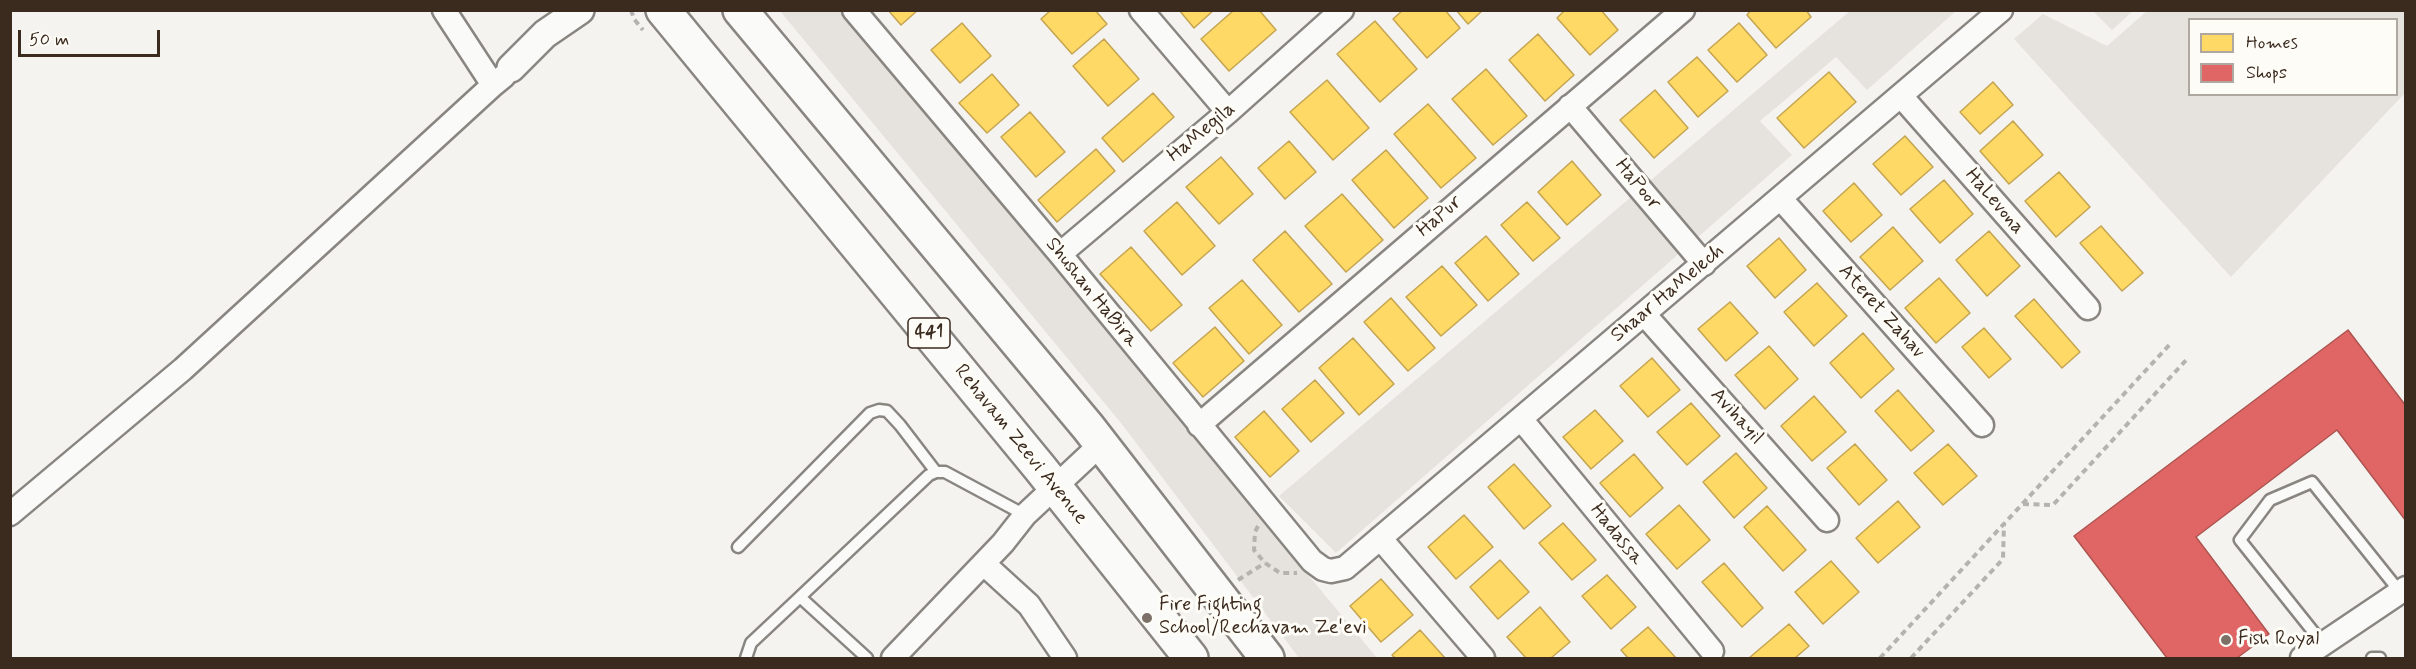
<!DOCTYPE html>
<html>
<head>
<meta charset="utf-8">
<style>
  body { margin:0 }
  #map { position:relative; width:2416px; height:669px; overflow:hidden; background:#f4f3ef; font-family:Mynerve,sans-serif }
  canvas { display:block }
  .frame { position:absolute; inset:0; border:12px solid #3b2a1e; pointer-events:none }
  .legend { position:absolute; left:2188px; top:18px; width:210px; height:78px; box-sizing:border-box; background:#fdfcf7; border:2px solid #afa8a0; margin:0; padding:8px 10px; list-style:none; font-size:18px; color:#3b2a1e }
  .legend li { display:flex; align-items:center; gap:12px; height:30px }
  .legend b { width:30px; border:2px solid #afa8a0 }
  .scale { position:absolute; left:18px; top:30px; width:142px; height:27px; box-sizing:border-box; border:3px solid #3b2a1e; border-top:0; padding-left:8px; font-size:18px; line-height:21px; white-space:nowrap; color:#3b2a1e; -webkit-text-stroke:4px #fdfcf7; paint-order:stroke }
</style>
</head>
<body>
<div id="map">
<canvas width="2416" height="669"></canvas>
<div class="frame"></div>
<ul class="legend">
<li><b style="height:16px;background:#ffd966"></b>Homes</li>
<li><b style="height:16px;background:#e06666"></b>Shops</li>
</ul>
<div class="scale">50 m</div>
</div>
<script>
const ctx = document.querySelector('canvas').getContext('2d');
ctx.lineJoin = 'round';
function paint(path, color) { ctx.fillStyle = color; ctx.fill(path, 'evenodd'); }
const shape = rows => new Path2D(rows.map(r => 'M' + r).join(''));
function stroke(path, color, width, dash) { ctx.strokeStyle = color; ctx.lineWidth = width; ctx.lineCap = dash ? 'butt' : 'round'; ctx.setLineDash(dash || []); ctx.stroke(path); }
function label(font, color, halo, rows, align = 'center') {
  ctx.font = font + ' Mynerve,sans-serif'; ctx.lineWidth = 6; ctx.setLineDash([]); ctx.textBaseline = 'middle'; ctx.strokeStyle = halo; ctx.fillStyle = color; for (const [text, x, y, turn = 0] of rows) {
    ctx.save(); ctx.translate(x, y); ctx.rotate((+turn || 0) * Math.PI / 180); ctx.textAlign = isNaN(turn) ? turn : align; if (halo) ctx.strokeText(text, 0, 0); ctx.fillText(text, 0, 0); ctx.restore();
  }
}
const green = shape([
  [780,11,841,11,1377,658,1299,658,1121,423],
  [1850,11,1956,11,1867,90,1836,57,1760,121,1792,155,1336,553,1279,496],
  [2093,11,2133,11,2112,30],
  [2147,11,2405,11,2405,93,2231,277,2014,39,2043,14,2107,46],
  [2190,20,2396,20,2396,94,2190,94]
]);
const homes = shape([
  [888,10,918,10,901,25,888,10],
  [1051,10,1095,10,1107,24,1072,54,1041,19,1051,10],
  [1179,10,1214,10,1194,28,1179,10],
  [1234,10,1259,10,1276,30,1229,71,1201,39,1234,10],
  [1403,10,1445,10,1460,28,1427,58,1393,19,1403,10],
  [1456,10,1483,10,1468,24,1456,10],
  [1565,10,1601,10,1618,30,1590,55,1557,18,1565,10],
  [1751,10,1806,10,1811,17,1776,48,1747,15,1751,10],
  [1375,21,1417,69,1380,102,1337,54,1375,21],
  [962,23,991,56,960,83,931,50,962,23],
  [1739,23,1767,55,1737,82,1708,50,1739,23],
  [1538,34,1574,75,1545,101,1509,60,1538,34],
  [1104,39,1139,79,1108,106,1073,66,1104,39],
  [1697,57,1728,91,1698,117,1668,82,1697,57],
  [1486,69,1527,116,1493,145,1452,99,1486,69],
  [1829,72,1856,102,1804,148,1777,118,1829,72],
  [992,74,1019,105,987,133,959,103,992,74],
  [1327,80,1369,128,1333,160,1290,112,1327,80],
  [1993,82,2013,105,1980,134,1960,112,1993,82],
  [1655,90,1688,128,1654,158,1620,120,1655,90],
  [1153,93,1174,117,1123,162,1102,138,1153,93],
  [1428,104,1476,158,1441,188,1394,134,1428,104],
  [1030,112,1065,152,1036,177,1001,137,1030,112],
  [2013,121,2043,155,2009,184,1980,151,2013,121],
  [1905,136,1933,167,1901,195,1873,164,1905,136],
  [1289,141,1316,172,1285,199,1258,168,1289,141],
  [1096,149,1115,171,1057,222,1038,200,1096,149],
  [1386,150,1428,198,1394,228,1352,180,1386,150],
  [1221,157,1253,194,1219,224,1186,187,1221,157],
  [1572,161,1601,195,1567,225,1538,192,1572,161],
  [2059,172,2090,207,2056,237,2025,201,2059,172],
  [1944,180,1973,214,1940,243,1910,209,1944,180],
  [1854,183,1882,215,1851,242,1823,211,1854,183],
  [1342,194,1383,240,1346,272,1305,226,1342,194],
  [1177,202,1215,246,1182,275,1144,231,1177,202],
  [1527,202,1560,238,1533,261,1501,225,1527,202],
  [2101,226,2143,273,2122,291,2080,243,2101,226],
  [1893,227,1923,261,1890,290,1860,257,1893,227],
  [1285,231,1332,284,1299,312,1253,260,1285,231],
  [1989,231,2020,266,1987,296,1956,260,1989,231],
  [1486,236,1519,274,1488,301,1455,263,1486,236],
  [1779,238,1806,270,1775,298,1747,266,1779,238],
  [1131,247,1182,305,1151,331,1100,274,1131,247],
  [1442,266,1477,305,1441,336,1406,297,1442,266],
  [1939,278,1970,313,1936,343,1905,308,1939,278],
  [1242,280,1282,325,1249,354,1209,308,1242,280],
  [1817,283,1847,316,1814,346,1784,312,1817,283],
  [1391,298,1435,348,1408,371,1364,322,1391,298],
  [2034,299,2080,352,2062,368,2015,316,2034,299],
  [1730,302,1758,333,1726,361,1698,329,1730,302],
  [1215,327,1244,361,1203,397,1173,363,1215,327],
  [1984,328,2011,359,1989,378,1962,347,1984,328],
  [1863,333,1894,369,1861,398,1830,363,1863,333],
  [1353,338,1394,384,1359,415,1319,368,1353,338],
  [1769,346,1798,379,1765,409,1735,375,1769,346],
  [1652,358,1680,390,1648,417,1620,386,1652,358],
  [1315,380,1344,413,1311,442,1282,409,1315,380],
  [1898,390,1934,431,1911,451,1875,411,1898,390],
  [1814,396,1846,432,1812,461,1781,426,1814,396],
  [1691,403,1720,436,1687,465,1657,432,1691,403],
  [1595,410,1623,441,1591,469,1563,437,1595,410],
  [1264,411,1299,451,1270,477,1235,437,1264,411],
  [1855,444,1887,480,1859,505,1827,468,1855,444],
  [1948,444,1977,476,1943,505,1914,473,1948,444],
  [1736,453,1767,488,1734,518,1703,482,1736,453],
  [1634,454,1663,488,1630,517,1600,483,1634,454],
  [1514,464,1551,506,1524,529,1488,487,1514,464],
  [1898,501,1920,527,1878,563,1856,538,1898,501],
  [1679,505,1710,540,1677,569,1646,534,1679,505],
  [1767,506,1806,550,1783,571,1744,527,1767,506],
  [1464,515,1493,547,1456,579,1428,547,1464,515],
  [1563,523,1596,560,1572,580,1539,543,1563,523],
  [1500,560,1529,592,1498,619,1470,587,1500,560],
  [1831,561,1859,592,1823,624,1795,592,1831,561],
  [1724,563,1763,608,1742,627,1702,582,1724,563],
  [1607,575,1636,607,1611,629,1582,596,1607,575],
  [1381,579,1413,615,1381,642,1350,606,1381,579],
  [1540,607,1570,642,1551,658,1526,658,1507,637,1540,607],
  [1789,624,1809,646,1795,658,1749,658,1789,624],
  [1648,627,1676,658,1628,658,1621,650,1648,627],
  [1420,630,1445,658,1395,658,1392,655,1420,630]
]);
const shops = shape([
  [2348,330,2406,406,2406,521,2337,430,2196,537,2269,634,2237,658,2167,658,2074,536,2348,330]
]);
const path = shape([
  [631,10,634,19,643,30],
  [2023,504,2053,505,2188,358],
  [1258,526,1255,532,1254,550,1265,563,1280,573,1297,573],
  [1238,580,1265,563],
  [1880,658,2172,342],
  [1911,658,2003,559,2004,524]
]);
const service = shape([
  [738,547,870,413,879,410,887,411,900,425,936,472],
  [800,597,929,475,936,472,945,472,1025,515],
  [2323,644,2240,540,2270,500,2312,482,2400,592],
  [746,658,751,643,800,597,867,658],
  [2372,658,2380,658]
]);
const minor = shape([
  [444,10,493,85,504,76],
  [854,10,1060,254,1312,561,1323,569,1331,571,1345,568,2001,10],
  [1141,10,1228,112],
  [1901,96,2088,308],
  [1570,106,1704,264],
  [1781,199,1982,425],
  [1060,254,1228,112,1342,10],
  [1644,314,1827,520],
  [1521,419,1712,651],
  [1199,425,1683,10],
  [10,514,183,369,493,85],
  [1380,538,1483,658],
  [984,564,1029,605,1065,658],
  [893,658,1003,543,1025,515,1101,444],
  [2302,658,2406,588]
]);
const tertiary = shape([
  [511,68,545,34,580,10]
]);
const primary = shape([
  [663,10,1040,468,1191,658],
  [740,10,1088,427,1267,658]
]);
const markers = [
  [1147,618,6,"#7c7067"],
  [2226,640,6,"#7c7067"]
];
const shields = [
  [929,333,42]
];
const shieldNames = [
  ["441",929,333]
];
const streetNames = [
  ["HaMegila",1202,133,-40],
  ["HaPoor",1637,185,50],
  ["HaLevona",1994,202,49],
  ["HaPur",1440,217,-41],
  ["Shushan HaBira",1091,293,51],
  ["Shaar HaMelech",1668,294,-40],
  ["Ateret Zahav",1881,312,48],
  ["Avihayil",1736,417,48],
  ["Rehavam Zeevi Avenue",1020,445,51],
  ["Hadassa",1616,535,51]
];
const poiNames = [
  ["Fire Fighting",1159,606],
  ["School/Rechavam Ze'evi",1159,629],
  ["Fish Royal",2238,640]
];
paint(green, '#e6e3de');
paint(homes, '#ffd966');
stroke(homes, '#c4a450', 1.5);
paint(shops, '#e06666');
stroke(shops, '#ae5450', 1.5);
stroke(service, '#898681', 15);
stroke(minor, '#898681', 27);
stroke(tertiary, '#898681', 32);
stroke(primary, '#898681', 38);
stroke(path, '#b5b3b0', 4, [6, 4.5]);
stroke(service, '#fafaf8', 10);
stroke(minor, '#fafaf8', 22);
stroke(tertiary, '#fafaf8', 27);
stroke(primary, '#fafaf8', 33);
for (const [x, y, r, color] of markers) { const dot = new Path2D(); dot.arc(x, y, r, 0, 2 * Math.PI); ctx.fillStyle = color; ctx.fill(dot); stroke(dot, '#fdfcf7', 2); }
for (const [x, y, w] of shields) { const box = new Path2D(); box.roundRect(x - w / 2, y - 15, w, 30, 4.5); ctx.fillStyle = '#fdfcf7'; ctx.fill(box); stroke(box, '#3b2a1e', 1.5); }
label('bold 18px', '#3b2a1e', null, shieldNames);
label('20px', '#3b2a1e', '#fdfcf7', streetNames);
label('20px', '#3b2a1e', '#fdfcf7', poiNames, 'left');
</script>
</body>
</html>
